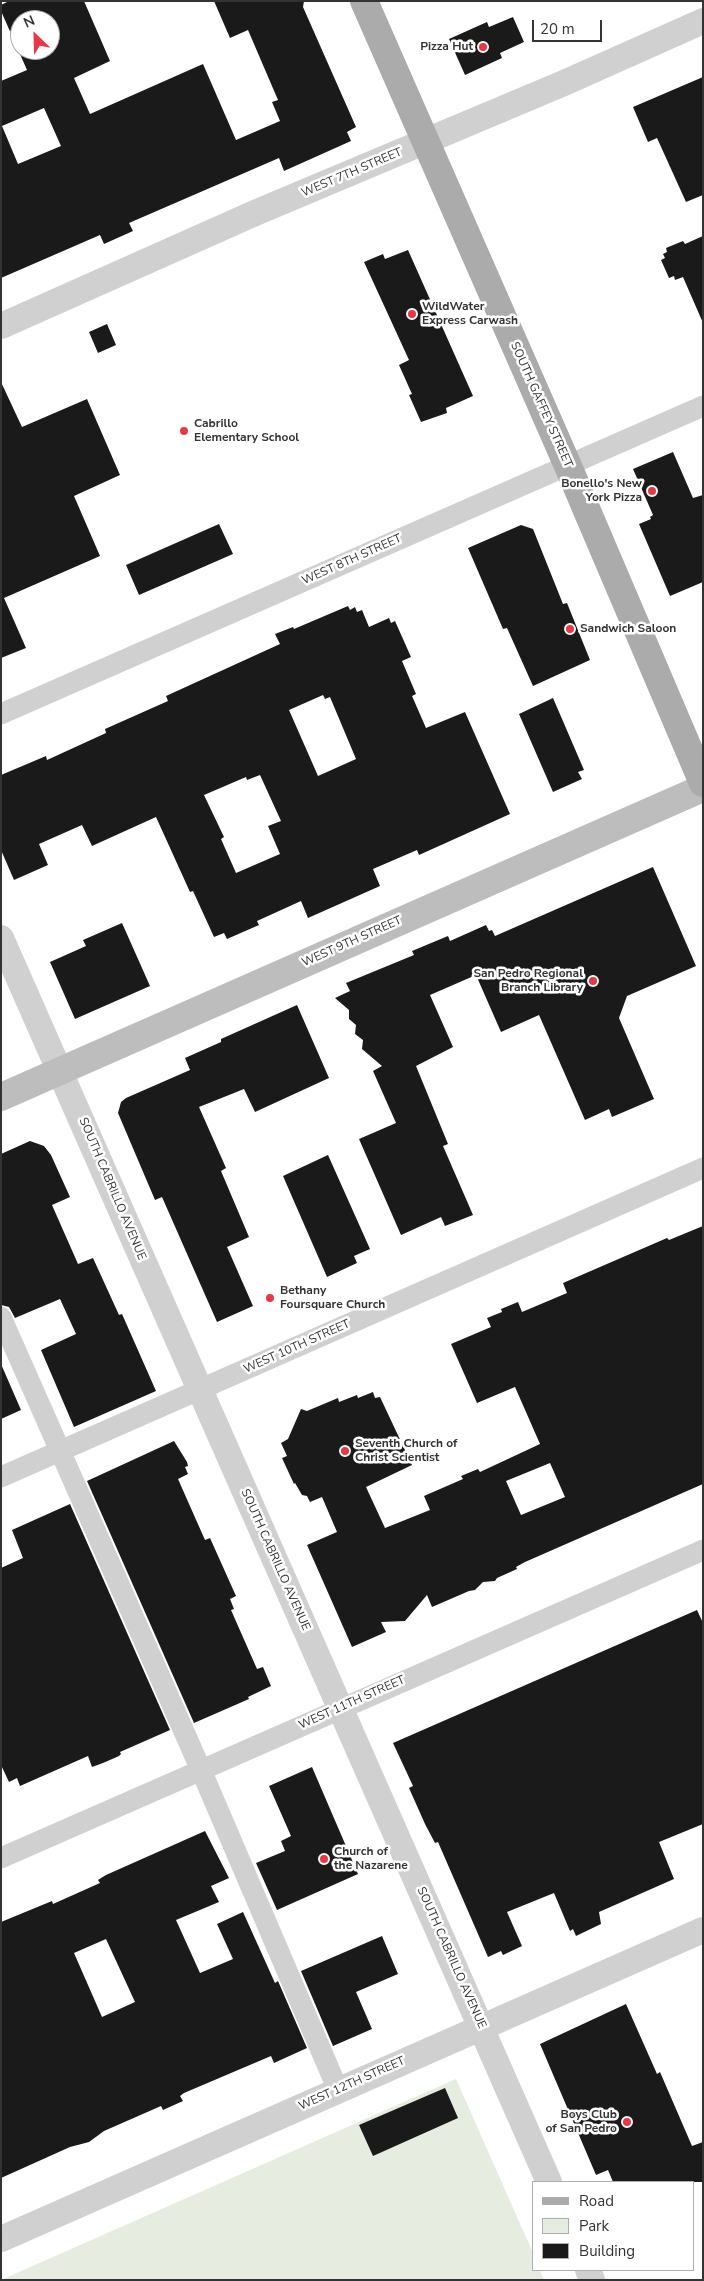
<!DOCTYPE html>
<html>
<head>
<meta charset="utf-8">
<style>
  body { margin:0 }
  #map { position:relative; width:704px; height:2281px; overflow:hidden; background:#fff; font-family:"Nunito Sans",sans-serif }
  canvas { display:block }
  .frame { position:absolute; inset:0; border:2px solid #333; pointer-events:none }
  .legend { position:absolute; left:532px; top:2181px; width:162px; height:90px; box-sizing:border-box; background:#fff; border:1px solid #adadad; margin:0; padding:6px 9px; list-style:none; font-size:15px; color:#333 }
  .legend li { display:flex; align-items:center; gap:10px; height:25px }
  .legend b { width:25px; border:1px solid #adadad }
  .north { position:absolute; left:10px; top:10px; width:50px; height:50px; box-sizing:border-box; background:#fff; border:1px solid #adadad; border-radius:50%; rotate:336deg; font-size:14px; font-weight:700; line-height:20px; text-align:center; color:#333 }
  .north::after { content:''; display:block; margin:auto; width:18px; height:22px; background:#e63946; clip-path:polygon(50% 0,100% 100%,50% 72%,0 100%) }
  .scale { position:absolute; left:532px; top:20px; width:70px; height:22px; box-sizing:border-box; border:2px solid #333; border-top:0; padding-left:6px; font-size:15px; line-height:18px; white-space:nowrap; color:#333; -webkit-text-stroke:4px #fff; paint-order:stroke }
</style>
</head>
<body>
<div id="map">
<canvas width="704" height="2281"></canvas>
<div class="frame"></div>
<ul class="legend">
<li><b style="height:6px;background:#ababab"></b>Road</li>
<li><b style="height:14px;background:#e6ecdf"></b>Park</li>
<li><b style="height:14px;background:#1a1a1a"></b>Building</li>
</ul>
<div class="north">N</div>
<div class="scale">20 m</div>
</div>
<script>
const ctx = document.querySelector('canvas').getContext('2d');
ctx.lineJoin = 'round';
function paint(path, color) { ctx.fillStyle = color; ctx.fill(path, 'evenodd'); }
const shape = rows => new Path2D(rows.map(r => 'M' + r).join(''));
function stroke(path, color, width, dash) { ctx.strokeStyle = color; ctx.lineWidth = width; ctx.lineCap = dash ? 'butt' : 'round'; ctx.setLineDash(dash || []); ctx.stroke(path); }
function label(font, color, halo, rows, align = 'center') {
  ctx.font = font + ' "Nunito Sans",sans-serif'; ctx.lineWidth = 5; ctx.setLineDash([]); ctx.textBaseline = 'middle'; ctx.strokeStyle = halo; ctx.fillStyle = color; for (const [text, x, y, turn = 0] of rows) {
    ctx.save(); ctx.translate(x, y); ctx.rotate((+turn || 0) * Math.PI / 180); ctx.textAlign = isNaN(turn) ? turn : align; if (halo) ctx.strokeText(text, 0, 0); ctx.fillText(text, 0, 0); ctx.restore();
  }
}
const green = shape([
  [456,2079,533,2253,533,2270,540,2270,544,2280,1,2280]
]);
const building = shape([
  [9,1,84,1,110,61,74,78,90,114,203,64,236,140,280,121,272,102,278,100,248,30,230,38,214,1,304,1,303,7,356,127,347,132,351,141,284,171,279,158,129,223,133,231,104,244,100,235,1,278,1,81,27,70,1,11,1,5],
  [20,20,50,20,50,50,20,50],
  [44,108,61,146,18,164,2,126],
  [513,17,524,42,500,53,502,58,465,75,449,39,487,22,489,27],
  [703,77,703,195,686,202,657,138,648,142,633,107],
  [703,236,703,323,683,277,675,280,674,276,669,278,661,260,665,258,663,254,667,252,666,248,683,241,685,244],
  [408,250,473,396,446,408,447,413,421,422,409,395,412,394,399,365,409,360,364,262,383,254,385,259],
  [107,324,116,345,98,353,89,332],
  [1,382,22,427,87,399,120,475,74,496,100,556,4,598,26,648,1,658],
  [673,452,693,498,703,495,703,582,670,596,639,524,651,519,650,517,653,515,633,469],
  [219,524,233,554,139,595,126,565],
  [521,525,533,529,563,604,567,603,590,660,533,686,507,628,503,629,468,548],
  [348,606,350,610,355,607,357,612,362,610,369,627,389,618,391,623,395,621,411,657,402,661,416,694,412,696,426,728,465,712,510,814,419,855,417,850,373,869,380,886,308,918,301,901,257,921,259,925,227,939,224,933,214,937,193,891,190,892,156,817,92,846,82,825,39,844,48,865,14,880,1,850,1,775,46,756,47,760,106,733,105,729,168,701,166,696,280,644,275,634,293,627,294,629],
  [323,695,325,699,330,697,356,759,318,776,289,710],
  [260,775,281,821,268,826,280,854,236,873,221,839,224,837,204,795,246,777,247,780],
  [553,698,584,770,578,772,582,779,553,792,519,714],
  [653,867,696,966,627,996,619,1018,654,1099,612,1117,609,1109,585,1120,539,1015,501,1032,476,975,430,995,453,1047,416,1066,448,1144,443,1146,473,1215,445,1226,441,1217,401,1235,359,1139,396,1123,373,1071,382,1066,362,1049,363,1040,355,1034,356,1025,349,1019,349,1010,335,998,350,991,346,983,414,955,412,951,448,936,450,941,486,925,489,931,492,930,495,936],
  [122,923,150,986,75,1019,50,962,86,946,83,940],
  [297,1005,329,1078,255,1112,244,1089,199,1107,226,1168,221,1171,249,1237,227,1247,253,1306,217,1322,162,1197,155,1200,118,1113,121,1102,126,1098,190,1070,185,1058,221,1042,221,1039],
  [30,1141,44,1146,51,1155,70,1197,52,1205,78,1264,93,1258,119,1315,122,1314,156,1391,74,1427,41,1350,76,1334,60,1299,15,1318,9,1307,1,1305,1,1154],
  [328,1155,370,1249,354,1256,357,1263,327,1277,283,1176],
  [703,1226,703,1484,525,1562,516,1567,517,1569,497,1578,495,1581,483,1582,475,1590,469,1591,432,1607,427,1595,405,1621,381,1622,386,1632,352,1647,307,1545,337,1532,322,1497,310,1502,307,1496,302,1495,295,1483,294,1484,282,1458,287,1456,281,1443,288,1439,301,1409,307,1411,338,1398,339,1402,357,1395,358,1398,373,1392,375,1398,380,1397,412,1465,366,1487,385,1528,430,1510,424,1496,463,1479,461,1476,478,1469,480,1472,540,1444,515,1387,477,1403,451,1344,491,1327,487,1318,502,1312,501,1309,518,1302,522,1312,567,1293,563,1283,667,1238,669,1240],
  [550,1463,565,1497,521,1515,506,1481],
  [1,1364,21,1410,1,1419],
  [174,1441,187,1462,188,1466,185,1467,188,1474,178,1479,205,1540,210,1538,236,1596,230,1599,234,1609,231,1610,257,1669,263,1667,271,1686,248,1697,249,1699,194,1723,87,1481],
  [70,1504,170,1730,120,1752,121,1754,119,1756,103,1763,92,1767,88,1756,20,1786,17,1778,9,1782,1,1765,1,1568,23,1558,12,1530],
  [697,1610,703,1623,703,1824,659,1842,674,1879,599,1912,601,1924,576,1936,573,1929,570,1931,554,1893,507,1912,522,1946,503,1955,501,1951,488,1957,438,1842,435,1843,425,1824,409,1788,413,1786,393,1743],
  [312,1767,358,1874,277,1910,256,1863,285,1851,281,1841,291,1836,269,1786],
  [205,1831,229,1878,211,1886,219,1902,176,1920,200,1973,233,1959,217,1924,243,1912,275,1983,278,1981,307,2048,274,2063,271,2056,184,2093,180,2096,183,2101,163,2110,161,2106,104,2131,89,2142,70,2147,1,2178,1,1922,52,1901,53,1904,100,1883,98,1880,106,1875],
  [106,1939,135,2002,102,2017,74,1953],
  [382,1936,398,1974,356,1992,372,2029,333,2046,301,1971],
  [626,2004,657,2074,660,2072,692,2146,703,2142,703,2182,613,2182,608,2170,596,2175,540,2044],
  [445,2088,458,2118,373,2156,359,2125]
]);
const minor = shape([
  [1,714,703,406],
  [1,1317,201,1770,338,2090],
  [1,1477,703,1168],
  [1,1858,703,1550]
]);
const tertiary = shape([
  [1,326,255,213,564,83,703,21],
  [1,938,549,2182],
  [1,2239,703,1930],
  [588,2270,592,2280]
]);
const secondary = shape([
  [1,1097,703,788]
]);
const primary = shape([
  [364,1,568,466,703,783]
]);
const markers = [
  [483,47,5,"#e63946"],
  [412,314,5,"#e63946"],
  [184,431,5,"#e63946"],
  [652,491,5,"#e63946"],
  [570,629,5,"#e63946"],
  [593,981,5,"#e63946"],
  [270,1298,5,"#e63946"],
  [345,1451,5,"#e63946"],
  [324,1859,5,"#e63946"],
  [627,2122,5,"#e63946"]
];
const poiNames = [
  ["Pizza Hut",473,47,"right"],
  ["WildWater",422,307],
  ["Express Carwash",422,321],
  ["Cabrillo",194,424],
  ["Elementary School",194,438],
  ["Bonello's New",642,484,"right"],
  ["York Pizza",642,498,"right"],
  ["Sandwich Saloon",580,629],
  ["San Pedro Regional",583,974,"right"],
  ["Branch Library",583,988,"right"],
  ["Bethany",280,1291],
  ["Foursquare Church",280,1305],
  ["Seventh Church of",355,1444],
  ["Christ Scientist",355,1458],
  ["Church of",334,1852],
  ["the Nazarene",334,1866],
  ["Boys Club",617,2115,"right"],
  ["of San Pedro",617,2129,"right"]
];
const streetNames = [
  ["WEST 7TH STREET",352,173,-23],
  ["SOUTH GAFFEY STREET",541,405,66],
  ["WEST 8TH STREET",352,560,-24],
  ["WEST 9TH STREET",352,942,-24],
  ["SOUTH CABRILLO AVENUE",112,1189,67],
  ["WEST 10TH STREET",297,1347,-24],
  ["SOUTH CABRILLO AVENUE",275,1560,66],
  ["WEST 11TH STREET",352,1703,-24],
  ["SOUTH CABRILLO AVENUE",451,1958,66],
  ["WEST 12TH STREET",352,2084,-24]
];
paint(green, '#e6ecdf');
paint(building, '#1a1a1a');
stroke(minor, '#d0d0d0', 21);
stroke(tertiary, '#d0d0d0', 26);
stroke(secondary, '#bdbdbd', 28);
stroke(primary, '#ababab', 28);
for (const [x, y, r, color] of markers) { const dot = new Path2D(); dot.arc(x, y, r, 0, 2 * Math.PI); ctx.fillStyle = color; ctx.fill(dot); stroke(dot, '#fff', 2); }
label('bold 12px', '#333', '#fff', poiNames, 'left');
label('12px', '#333', '#fff', streetNames);
</script>
</body>
</html>
